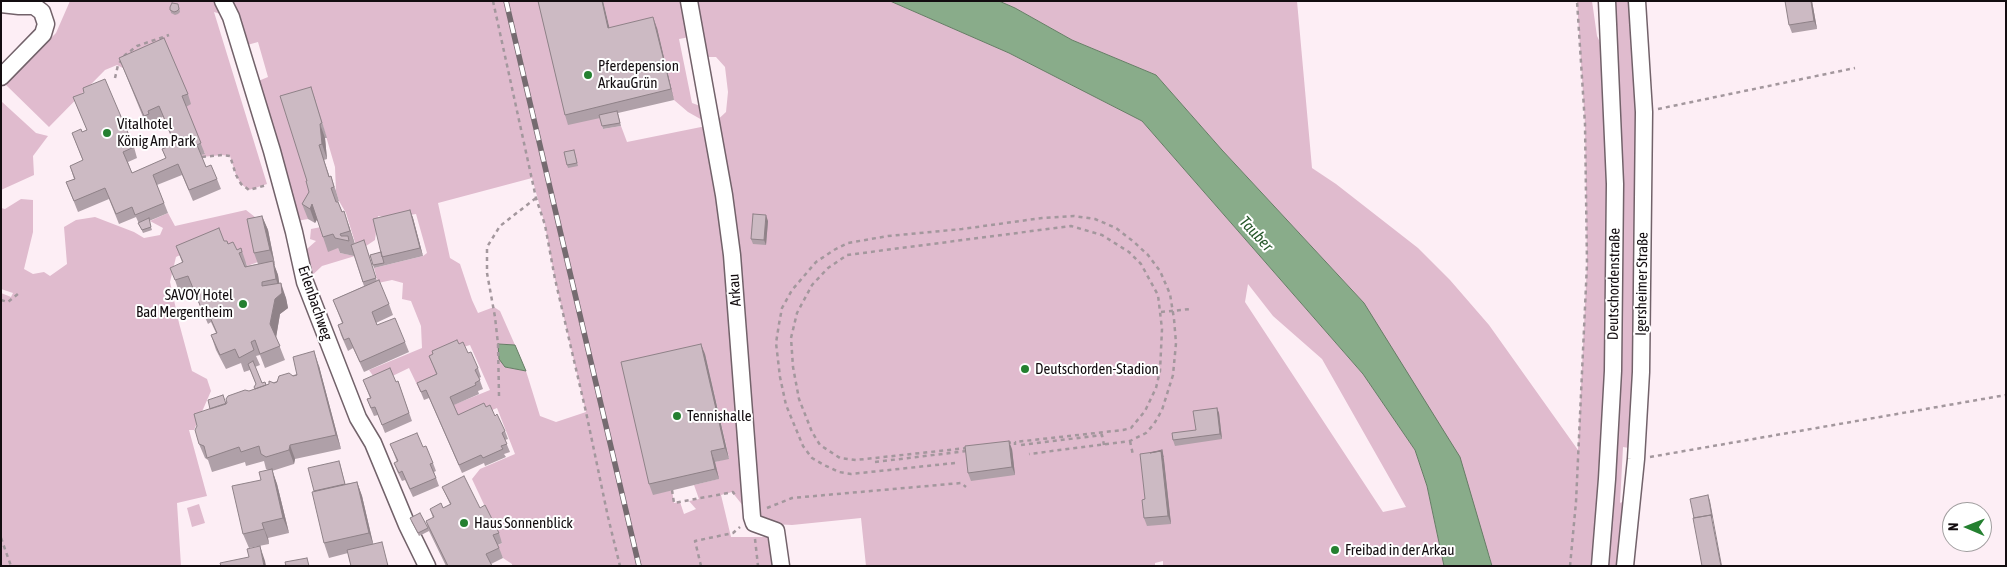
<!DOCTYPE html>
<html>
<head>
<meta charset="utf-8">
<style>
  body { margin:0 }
  #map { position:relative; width:2007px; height:567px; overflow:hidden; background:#fdeef5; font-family:"Asap Condensed",sans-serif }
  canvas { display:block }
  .frame { position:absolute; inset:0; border:2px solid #130d10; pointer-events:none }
  .north { position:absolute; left:1942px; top:502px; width:50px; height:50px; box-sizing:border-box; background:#fff; border:1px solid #a19e9f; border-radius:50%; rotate:271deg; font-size:14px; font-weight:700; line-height:20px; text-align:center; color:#130d10 }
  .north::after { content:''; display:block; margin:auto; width:18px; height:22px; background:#248030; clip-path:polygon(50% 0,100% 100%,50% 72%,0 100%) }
</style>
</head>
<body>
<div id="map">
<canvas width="2007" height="567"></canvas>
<div class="frame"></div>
<div class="north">N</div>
</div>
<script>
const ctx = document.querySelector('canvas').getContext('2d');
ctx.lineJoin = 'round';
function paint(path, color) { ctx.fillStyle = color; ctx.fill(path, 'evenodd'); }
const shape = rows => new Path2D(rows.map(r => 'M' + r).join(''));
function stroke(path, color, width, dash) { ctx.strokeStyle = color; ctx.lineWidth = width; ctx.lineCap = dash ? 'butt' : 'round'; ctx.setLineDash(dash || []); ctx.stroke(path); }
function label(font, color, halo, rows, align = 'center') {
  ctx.font = font + ' "Asap Condensed",sans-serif'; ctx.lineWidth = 4; ctx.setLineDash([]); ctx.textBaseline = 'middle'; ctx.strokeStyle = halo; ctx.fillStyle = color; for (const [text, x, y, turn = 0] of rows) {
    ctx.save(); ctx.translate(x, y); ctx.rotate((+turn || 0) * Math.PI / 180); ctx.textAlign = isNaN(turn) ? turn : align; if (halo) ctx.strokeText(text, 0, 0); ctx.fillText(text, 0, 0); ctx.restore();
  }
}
const green = shape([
  [70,1,539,1,600,118,603,129,621,126,627,142,711,125,688,112,674,100,612,38,603,1,890,1,1009,53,1142,121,1363,374,1415,450,1427,486,1444,566,1163,566,1163,561,1155,563,1155,566,866,566,861,518,792,525,772,524,752,517,732,492,721,495,731,537,769,537,772,566,512,566,512,564,503,558,497,546,502,543,472,479,480,469,515,454,497,408,461,423,453,405,490,390,470,345,460,348,432,364,440,382,420,391,409,368,378,383,369,370,422,348,421,326,411,301,402,299,403,283,392,280,378,283,374,268,423,256,427,253,416,214,390,218,378,216,375,240,366,246,357,249,346,213,339,201,336,191,335,167,316,102,285,111,313,195,314,206,308,219,291,222,251,84,268,77,258,42,240,47,231,17,214,12,267,184,249,190,241,184,236,175,230,156,222,155,202,157,201,155,205,153,123,68,117,65,105,70,49,127,5,84,56,33],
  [695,36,706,57,716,57,725,67,728,92,726,112,712,125,709,109,692,103,679,39],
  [532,178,545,225,555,279,586,412,556,422,540,416,526,371,505,367,498,344,515,345,500,311,494,307,478,313,472,300,460,264,450,258,438,203],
  [1248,284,1273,316,1322,359,1406,507,1383,512,1245,302],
  [705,354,729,458,715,462,718,479,694,485,699,499,689,501,696,509,684,514,680,502,674,503,672,490,654,494],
  [999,1,1297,1,1312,168,1336,184,1418,248,1450,280,1489,325,1578,450,1587,264,1585,124,1577,1,1592,1,1597,36,1610,63,1607,1,1637,1,1644,112,1625,566,1492,566,1489,554,1364,303,1222,150,1156,75,1072,40,1015,8],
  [1623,447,1629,448,1624,501,1620,503],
  [1,101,36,133,48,136,33,156,34,175,1,190],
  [21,199,33,200,33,232,24,269,33,274,44,272,50,276,67,264,64,227,76,220,95,217,134,232,144,238,160,235,163,228,150,221,168,213,175,226,246,210,264,224,258,262,247,266,246,263,186,252,176,257,170,282,179,323,192,371,207,379,211,391,194,430,189,430,207,496,177,503,181,566,1,566,1,293,11,297,13,293,1,289,1,208,5,209],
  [321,227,338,248,340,253,355,256,322,266,305,282,299,256,316,241,310,239,311,229],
  [199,504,205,523,192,527,187,508]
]);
const water = shape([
  [890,1,999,1,1015,8,1072,40,1156,75,1222,150,1364,303,1460,457,1492,566,1444,566,1427,486,1415,450,1363,374,1142,121,1009,53,890,1],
  [498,344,515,345,526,371,505,367,499,359,498,344]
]);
const path = shape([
  [493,1,536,198,545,225,555,279,586,412,608,517,620,566],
  [115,78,118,65,125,55,137,46,169,35],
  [1658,109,1855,68],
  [202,157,222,155,230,156,236,175,241,184,249,190,267,185],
  [1,300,8,302,19,293],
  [1161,312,1191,309],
  [499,396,498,344,495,317,487,273,487,247,500,226,536,198],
  [1130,441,1133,455],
  [1007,443,1015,442,1015,445],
  [1021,445,1102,435,1104,445],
  [967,448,856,460,840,458,820,445,812,432,799,399,793,367,791,338,797,313,812,285,828,268,847,255,1071,226,1102,235,1129,252,1141,264,1158,295,1162,329,1160,371,1156,388,1145,411,1131,428,1123,430,1015,442],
  [1650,457,2006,395],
  [875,462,967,451],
  [955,463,851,474,839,472,824,465,812,458,803,446,786,405,780,377,776,343,779,324,782,308,792,290,816,262,834,250,848,243,888,236,962,229,1042,218,1074,216,1095,219,1116,228,1134,242,1148,255,1160,271,1170,294,1174,319,1176,343,1173,375,1162,410,1154,424,1146,433,1130,441,1029,454],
  [672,490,674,503,733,492,735,495],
  [767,508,792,498,961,483,966,487],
  [1,538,11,566],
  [755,539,758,566],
  [701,566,695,541,733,533,740,527],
  [1570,566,1576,502,1587,264,1585,124,1577,1]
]);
const minor = shape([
  [223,1,231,17,272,151,294,232,305,282,358,418,373,443,407,525,427,566],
  [689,1,724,195,732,255,752,517,754,523,776,531,781,566],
  [1,4,19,6,34,6,42,12,46,24,43,34,1,77],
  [1600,566,1607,479,1613,371,1615,184,1607,1],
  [1625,566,1636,459,1641,372,1644,112,1637,1]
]);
const rail = shape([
  [506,1,639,566]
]);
const wall = shape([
  [538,1,603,1,609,28,657,28,674,100,618,113,621,126,603,129,600,118,568,125,565,115],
  [1812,1,1817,29,1792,33,1789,25],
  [170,7,179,7,180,12,178,14,175,15,171,13],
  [119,58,188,94,191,104,186,107,205,154,201,155,206,167,217,179,221,189,193,201,182,175,157,185,168,213,149,221,152,230,143,233,136,217,119,224,109,199,78,212,66,182,74,179,70,166,83,161,72,133,82,132,87,130,73,97,134,147,137,158,128,162,132,173,166,159,162,149,174,144,163,117,152,121,153,125,147,127],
  [311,87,316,102,327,138,325,138,327,159,324,160,329,177,331,176,336,191,339,201,338,202,349,226,355,244,364,240,377,281,389,304,393,315,376,323,377,325,405,342,409,352,364,372,353,348,348,351,341,335,338,325,342,323,333,300,364,286,354,256,340,253,338,248,328,252,317,219,315,223,308,219,302,204,309,192,307,181],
  [575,153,578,166,568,168,567,165],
  [410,210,413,218,423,256,374,268,370,255,381,252],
  [262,216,268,230,275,265,274,265,278,275,279,284,286,298,288,308,280,314,276,337,285,360,265,368,260,355,256,356,260,365,255,367,262,383,265,382,266,385,319,366,341,449,295,459,294,464,272,471,277,484,289,533,268,538,269,544,249,548,243,534,261,480,268,470,266,469,264,461,246,466,245,462,212,472,208,460,205,458,199,444,226,403,249,391,255,389,256,384,250,370,244,372,241,363,226,369,216,350,211,335,216,333,211,322,208,324,193,290,180,295,175,280,182,262,176,246,224,241,237,250,241,248,247,266,258,264,254,253],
  [768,221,766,245,753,244,751,239],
  [459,344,468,353,478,368,481,377,479,378,483,389,478,391,479,394,454,405,458,415,486,407,495,416,505,431,508,439,505,440,510,452,504,454,506,457,485,466,484,463,462,473,429,398,424,400,417,383,436,374,429,356],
  [705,354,729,459,715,462,719,479,653,495,649,484],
  [363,380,396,382,398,381,412,421,385,433,378,415,374,416,370,407,367,399,370,398],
  [1217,408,1219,413,1222,439,1175,446,1173,440,1196,430],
  [390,444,433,463,436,471,434,472,439,486,413,497,405,480,402,481,397,471,394,463,397,462],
  [1012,449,1015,475,971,481,968,473],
  [1163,453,1171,524,1147,526,1144,518,1145,499],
  [340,463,345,484,357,482,362,496,373,544,389,566,394,566,351,566,348,553,329,558,324,543,314,491],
  [442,487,480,508,499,533,502,543,498,545,503,558,491,564,492,566,446,566,429,531,419,536,411,521,428,528,426,521,433,518,430,509,443,508,450,504]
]);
const shadedWall = shape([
  [602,1,603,1,612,38,608,28],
  [1811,1,1812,1,1817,29,1814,21],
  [653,17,657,28,674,100,671,89],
  [320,124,325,138,327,159,322,144],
  [319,145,333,187,329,177],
  [312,204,318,218,315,223,310,209],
  [410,210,413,218,423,256,420,248],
  [344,211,349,226,355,245,350,231],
  [766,215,768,221,766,245,764,240],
  [262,216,268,230,275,265,270,250],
  [273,261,278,275,281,294,276,279],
  [281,283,286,298,288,308,280,314,276,338,270,324,275,299],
  [701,344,705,354,729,459,725,448],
  [314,351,319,366,341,449,336,435],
  [1217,408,1219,413,1222,439,1220,434],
  [1009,441,1012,449,1015,475,1012,467],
  [290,445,295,459,294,464,289,450],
  [1162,450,1164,460,1171,524,1168,516,1161,451],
  [711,451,715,462,719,479,715,469],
  [272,469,277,484,289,533,283,518],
  [357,482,362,496,374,547,369,533],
  [1708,495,1710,501,1722,566,1721,566],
  [262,523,268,538,269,544],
  [260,546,265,561,266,566,264,566]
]);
const building = shape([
  [538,1,602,1,608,28,653,17,671,89,565,115,538,1],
  [1785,1,1811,1,1814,21,1789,25,1785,1],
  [172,3,178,4,179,9,177,11,174,12,170,10,170,7,172,3],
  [164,38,188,94,182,96,201,143,197,145,206,167,211,165,217,179,189,190,178,164,153,175,164,203,135,215,132,207,116,214,105,188,74,201,66,182,75,179,70,166,83,160,72,133,81,129,82,132,87,130,73,97,84,93,83,88,105,79,134,147,123,152,132,173,166,158,162,149,175,144,159,106,148,111,149,114,144,116,119,58,164,38],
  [311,87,322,123,320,124,322,144,319,145,329,177,331,176,334,187,331,188,336,202,338,202,342,212,344,211,350,231,340,234,341,236,348,236,349,241,335,238,333,234,323,237,312,204,310,209,302,204,309,192,306,181,307,181,280,96,311,87],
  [617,111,620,123,602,126,599,115,617,111],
  [574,150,577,163,567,165,564,152,574,150],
  [410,210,420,248,382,257,373,219,410,210],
  [753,214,766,215,764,240,751,239,753,214],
  [262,216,270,250,254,253,247,219,262,216],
  [149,218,151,227,142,230,138,223,149,218],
  [219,228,224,241,227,241,228,244,233,242,237,250,241,248,242,252,239,253,245,267,273,261,276,279,262,282,262,286,281,283,282,293,275,299,270,324,280,346,260,354,255,340,251,342,254,350,239,358,235,349,220,355,211,335,217,333,206,308,202,310,188,276,175,280,170,268,183,262,176,246,219,228],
  [364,240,376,278,363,282,351,245,364,240],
  [381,252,384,263,373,265,370,255,381,252],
  [379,280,389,304,372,312,377,325,395,318,405,342,360,362,349,338,344,340,338,325,343,323,333,300,379,280],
  [457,340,459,344,463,342,468,353,471,352,478,368,475,370,480,380,475,383,476,385,450,397,458,415,484,403,486,407,490,405,495,416,497,414,505,431,502,433,507,444,501,446,503,449,483,458,481,455,459,465,426,390,421,392,417,383,437,374,429,356,433,354,432,351,457,340],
  [701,344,725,448,711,451,715,469,649,484,621,362,701,344],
  [314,351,336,435,290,445,289,450,266,457,261,454,259,446,241,452,239,447,207,458,204,446,199,444,195,430,197,426,194,414,227,403,226,399,228,396,245,390,249,391,269,384,269,381,274,383,277,382,279,376,289,373,293,376,297,375,293,357,314,351],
  [253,361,262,383,265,382,266,385,255,389,254,387,256,384,248,364,253,361],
  [390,368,396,382,398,381,409,413,382,425,375,407,371,408,367,399,371,398,363,380,390,368],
  [223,395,226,404,210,409,208,400,223,395],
  [1217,408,1220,434,1173,440,1172,433,1196,430,1193,411,1217,408],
  [417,433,423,447,426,446,433,463,430,464,436,478,410,489,402,471,399,473,394,463,398,461,390,444,417,433],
  [1009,441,1012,467,968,473,965,446,1009,441],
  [1162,450,1163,457,1161,451,1150,453,1162,450],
  [1161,451,1168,516,1144,518,1142,500,1145,499,1140,454,1161,451],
  [339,461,345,484,314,491,308,468,339,461],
  [272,469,283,518,262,523,264,529,243,534,232,486,261,480,259,472,272,469],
  [464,476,480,508,485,505,499,533,493,535,499,548,486,554,492,566,448,566,426,521,434,517,430,509,441,503,443,508,451,504,442,487,464,476],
  [357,482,369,533,324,543,312,492,357,482],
  [1708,495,1712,517,1711,515,1694,518,1690,499,1708,495],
  [420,513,428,528,418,533,410,518,420,513],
  [1711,515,1721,566,1702,566,1693,518,1711,515],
  [382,542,388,566,351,566,347,550,382,542],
  [260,546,264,566,221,566,220,563,249,557,247,549,260,546],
  [307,558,309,566,286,566,285,562,307,558]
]);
const markers = [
  [588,75,5,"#248030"],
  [107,133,5,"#248030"],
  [243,304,5,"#248030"],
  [1025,369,5,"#248030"],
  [677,416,5,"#248030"],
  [464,523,5,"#248030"],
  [1335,550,5,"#248030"]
];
const poiNames = [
  ["Pferdepension",598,66],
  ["ArkauGrün",598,83],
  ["Vitalhotel",117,124],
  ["König Am Park",117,141],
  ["SAVOY Hotel",233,295,"right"],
  ["Bad Mergentheim",233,312,"right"],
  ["Deutschorden-Stadion",1035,369],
  ["Tennishalle",687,416],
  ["Haus Sonnenblick",474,523],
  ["Freibad in der Arkau",1345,550]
];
const streetNames = [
  ["Deutschordenstraße",1614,284,-89],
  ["Igersheimer Straße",1642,284,-89],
  ["Arkau",735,290,-94],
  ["Erlenbachweg",315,303,71]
];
const waterNames = [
  ["Tauber",1256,234,47]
];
paint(green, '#e0bbce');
paint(water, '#89ac8a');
stroke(water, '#667c65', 1);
stroke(minor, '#72626a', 19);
stroke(path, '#a3979d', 2.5, [4, 4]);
stroke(minor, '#fff', 16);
stroke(rail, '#756b70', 5.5);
stroke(rail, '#fff', 4, [11]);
paint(wall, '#afa0a8');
paint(shadedWall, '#8f8288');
paint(building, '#ccbac3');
stroke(building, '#8f8288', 1);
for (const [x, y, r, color] of markers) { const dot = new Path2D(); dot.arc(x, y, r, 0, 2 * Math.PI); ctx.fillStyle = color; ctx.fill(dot); stroke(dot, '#fff', 2); }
label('15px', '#130d10', '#fff', poiNames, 'left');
label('15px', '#130d10', '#fff', streetNames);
label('italic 16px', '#255729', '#fff', waterNames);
</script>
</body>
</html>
